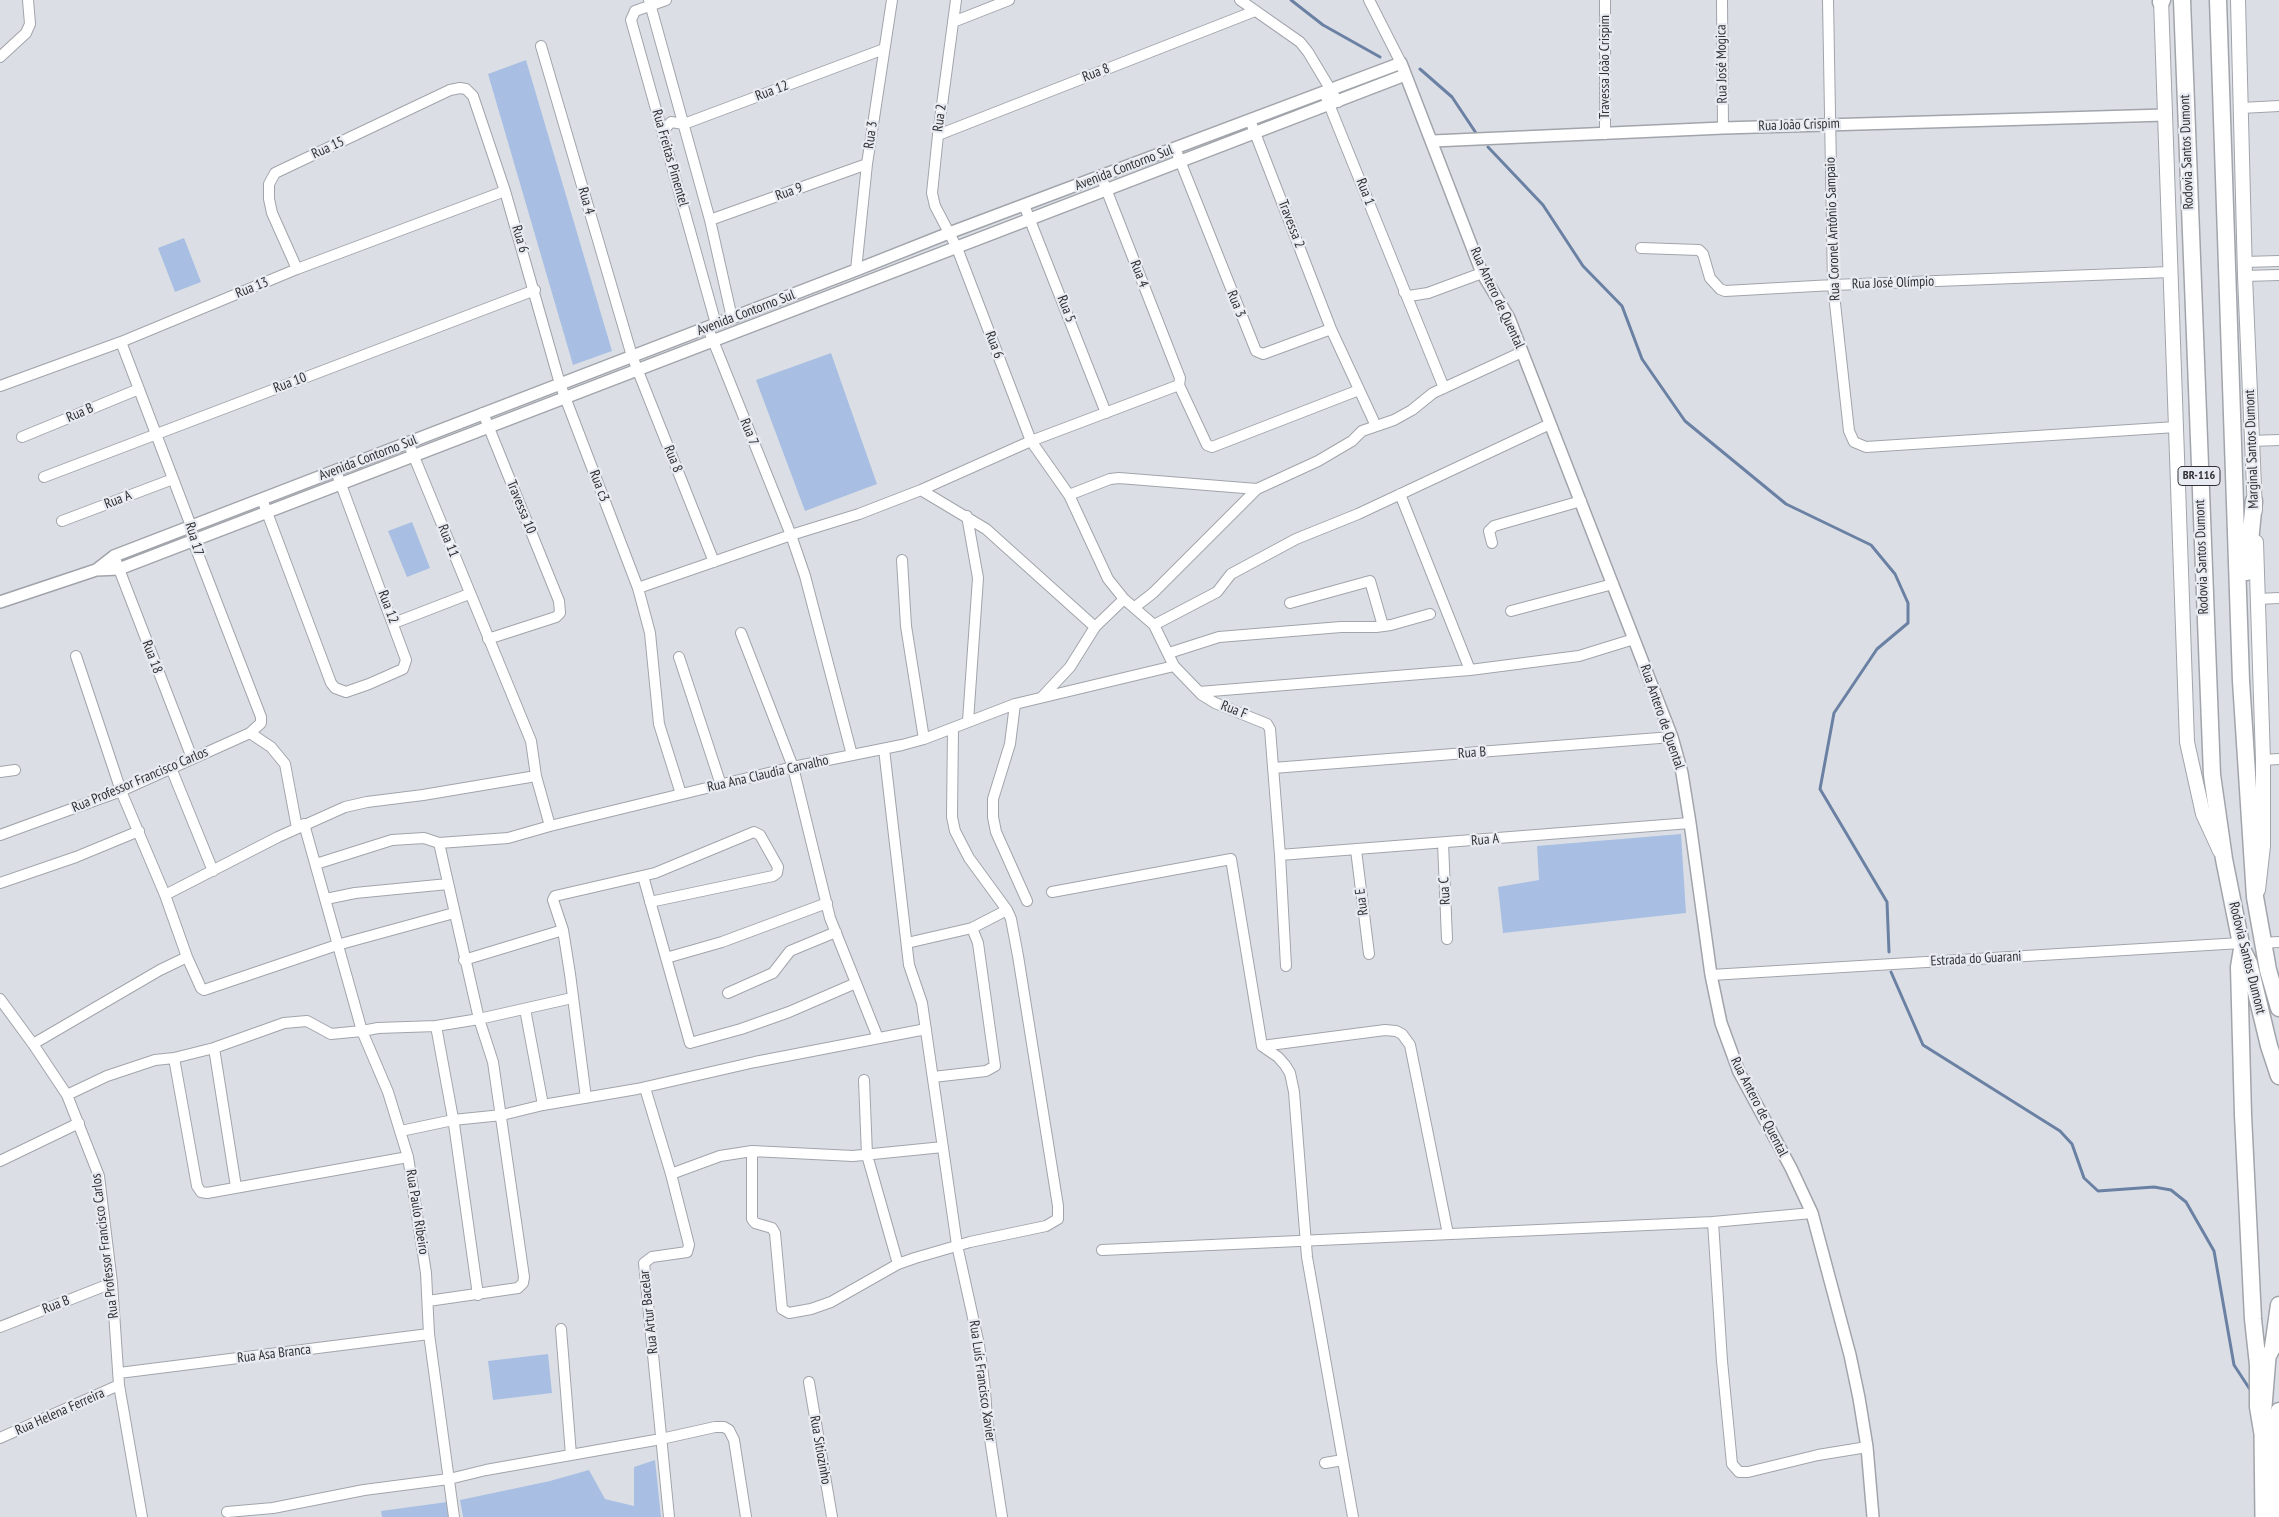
<!DOCTYPE html>
<html>
<head>
<meta charset="utf-8">
<style>
  body { margin:0 }
  canvas { display:block; background:#dbdfe5 }
</style>
</head>
<body>
<canvas width="2279" height="1517"></canvas>
<script>
const ctx = document.querySelector('canvas').getContext('2d');
ctx.lineJoin = 'round';
function paint(path, color) { ctx.fillStyle = color; ctx.fill(path, 'evenodd'); }
const shape = rows => new Path2D(rows.map(r => 'M' + r).join(''));
function stroke(path, color, width, dash) { ctx.strokeStyle = color; ctx.lineWidth = width; ctx.lineCap = dash ? 'butt' : 'round'; ctx.setLineDash(dash || []); ctx.stroke(path); }
function label(font, color, halo, rows, align = 'center') {
  ctx.font = font + ' "PT Sans Narrow",sans-serif'; ctx.lineWidth = 4.5; ctx.setLineDash([]); ctx.textBaseline = 'middle'; ctx.strokeStyle = halo; ctx.fillStyle = color; for (const [text, x, y, turn = 0] of rows) {
    ctx.save(); ctx.translate(x, y); ctx.rotate((+turn || 0) * Math.PI / 180); ctx.textAlign = isNaN(turn) ? turn : align; if (halo) ctx.strokeText(text, 0, 0); ctx.fillText(text, 0, 0); ctx.restore();
  }
}
const green = shape([
  [526,60,612,351,573,365,488,74],
  [184,238,201,282,175,292,158,248],
  [831,353,877,484,805,511,756,380],
  [412,522,430,568,407,577,388,531],
  [1681,834,1686,913,1503,933,1498,887,1539,880,1537,846],
  [548,1354,552,1393,493,1400,488,1361],
  [655,1460,661,1517,463,1517,460,1500,550,1481,589,1470,605,1499,634,1506,634,1467],
  [447,1502,448,1517,382,1517,381,1511]
]);
const stream = shape([
  [1291,0,1323,25,1380,57],
  [1420,69,1452,97,1476,133],
  [1488,147,1543,205,1583,266,1622,306,1642,359,1685,421,1786,504,1871,545,1895,574,1908,603,1908,623,1877,649,1834,713,1820,789,1887,902,1889,952],
  [1891,972,1923,1045,2060,1131,2072,1144,2084,1178,2098,1191,2154,1187,2171,1190,2186,1202,2214,1251,2234,1365,2251,1391]
]);
const minor = shape([
  [649,0,710,220,732,318],
  [666,0,635,11,631,20,716,324],
  [956,0,938,135,932,193,935,206,957,248,1031,441,1069,495,1108,579,1124,599,1154,625,1174,666,1202,695,1215,703,1267,724,1270,729,1280,855,1286,966],
  [1240,0,1300,42,1308,52,1338,102],
  [1369,0,1401,63],
  [1722,0,1723,128],
  [1828,0,1833,285,1849,431,1854,442,1866,447,2176,427],
  [953,22,1009,0],
  [541,46,632,356,714,562],
  [0,57,26,33,30,24,28,0],
  [1324,92,1444,388],
  [2241,108,2279,106],
  [1250,120,1331,329,1376,426],
  [663,131,671,122,684,124,884,49],
  [1605,134,1605,0],
  [938,135,1255,11],
  [1175,148,1256,351,1263,354,1331,329],
  [1024,205,1106,413],
  [710,220,867,164],
  [1641,248,1699,250,1703,254,1710,278,1720,289,1725,291,1833,285,2170,272],
  [2245,262,2279,261],
  [297,269,272,213,269,199,269,184,275,173,450,90,460,88,466,89,473,96,505,191,560,384,638,588,650,633,659,724,681,794],
  [856,270,867,164,892,0],
  [2245,276,2279,275],
  [1404,292,1409,296,1428,293,1482,273],
  [708,328,791,535,805,576,852,755],
  [1179,385,1207,445,1212,447,1359,390],
  [0,386,121,342,297,269,505,191],
  [483,413,559,601,560,613,556,617,488,639],
  [22,437,139,389],
  [2251,441,2279,440],
  [408,442,531,741,536,776,550,826,793,767,902,745,924,739,1015,704,1174,666],
  [44,477,535,290],
  [921,490,986,529,1095,627],
  [1400,494,1470,670],
  [1069,495,1110,479,1119,478,1257,489],
  [262,499,331,683,335,688,346,692,369,684,403,669,406,660,336,471],
  [967,516,978,578,968,721],
  [62,521,173,479],
  [1492,543,1489,531,1494,526,1581,501],
  [114,556,192,758],
  [902,560,906,626,924,739],
  [638,588,791,535,859,514,921,490,1031,441,1179,385,1180,378,1101,176],
  [2258,599,2279,598],
  [1290,603,1370,581,1383,626],
  [1135,607,1153,593,1257,489,1318,461,1352,441,1362,431,1394,420,1412,410,1433,393,1522,352],
  [1511,611,1613,584],
  [394,623,469,594],
  [1154,625,1217,592,1231,574,1296,539,1358,514,1550,424],
  [741,633,793,767,830,918,878,1038],
  [1169,653,1219,637,1341,627,1376,627,1391,625,1430,614],
  [76,656,121,791,165,895],
  [679,657,721,785],
  [1199,692,1470,670,1579,656,1634,639],
  [1042,697,1070,667,1095,627,1124,599],
  [1015,704,1010,744,993,799,993,817,996,832,1027,901],
  [250,733,271,747,285,764,297,828],
  [884,749,909,965,922,1003,957,1245,979,1345,985,1390,987,1419,1002,1517],
  [2263,760,2279,759],
  [171,768,213,871],
  [1273,768,1672,737],
  [0,772,15,770],
  [0,835,121,791,250,733,261,723,261,717,193,541,191,526,121,342],
  [1443,843,1447,939],
  [1356,850,1369,954],
  [1280,855,1690,823],
  [316,864,392,840,424,838,439,843],
  [643,876,690,1043,741,1029,789,1012,856,983],
  [0,883,76,857,139,831],
  [1052,892,1231,859,1262,1046,1278,1057,1285,1065,1290,1073,1294,1092,1307,1257,1353,1517],
  [326,899,355,893,448,884],
  [972,928,1007,910],
  [907,943,972,928,978,943,995,1066,986,1071,933,1077],
  [2262,943,2279,942],
  [187,957,201,988,204,990,337,945,454,913],
  [666,958,722,942,827,903],
  [464,960,563,930],
  [1711,975,2241,943],
  [728,993,773,973,790,951,836,932],
  [0,999,33,1044,67,1095,99,1176,112,1283,119,1385,142,1517],
  [525,1009,543,1105],
  [436,1026,454,1124,478,1295],
  [33,1044,160,970,187,957,165,895,278,837,345,807,367,802,423,795,536,776],
  [1262,1046,1385,1030,1396,1031,1402,1034,1410,1045,1448,1234],
  [214,1048,236,1187],
  [174,1058,197,1186,201,1192,207,1193,408,1157],
  [864,1080,867,1155,898,1264],
  [645,1088,671,1174,689,1245,687,1252,652,1257,644,1263,669,1517],
  [67,1095,107,1076,155,1060,174,1058,214,1048,284,1023,307,1021,331,1034,362,1031,304,824],
  [586,1098,570,974,563,930,553,900,555,896,655,873,754,832,760,835,778,867,777,873,773,876,650,902],
  [401,1131,453,1120,502,1115,543,1105,637,1089,755,1062,926,1029],
  [752,1151,752,1219,755,1223,772,1228,775,1233,782,1309,789,1313,811,1309,831,1302,898,1264,915,1258,970,1242,1046,1226,1058,1219,1058,1206,1018,956,1011,919,1007,910,969,858,955,831,952,817,953,728],
  [0,1161,79,1123],
  [671,1174,720,1156,752,1151,853,1156,943,1147],
  [1713,1222,1722,1361,1732,1464,1739,1472,1748,1472,1818,1455,1867,1447],
  [1102,1250,1713,1222,1812,1213],
  [428,1301,518,1288,523,1283,524,1277,493,1062,479,1019,439,843,508,838,550,826],
  [0,1327,112,1283],
  [561,1329,571,1455],
  [119,1373,429,1334],
  [809,1382,832,1517],
  [0,1438,119,1385],
  [1325,1463,1343,1460],
  [227,1512,273,1508,364,1490,449,1479,486,1470,661,1439,715,1427,724,1427,729,1430,734,1440,746,1517],
  [454,1517,429,1334,426,1273,408,1157,388,1092,362,1031,378,1028,436,1026,479,1019,572,998]
]);
const tertiary = shape([
  [1433,141,1723,128,2165,115],
  [96,570,114,556,856,270,949,233,1401,63,1482,273,1509,318,1672,737,1682,773,1690,823,1711,975,1721,1023,1739,1072,1791,1168,1812,1213,1850,1355,1859,1398,1867,1447,1873,1517],
  [0,602,96,570,119,569,1405,75]
]);
const secondary = shape([
  [2161,0,2187,742,2203,814,2220,851],
  [2238,0,2245,276,2255,510],
  [2256,542,2263,760,2263,846,2258,890]
]);
const primary = shape([
  [2274,1424,2275,1517],
  [2263,1517,2262,1431,2268,1357,2273,1347]
]);
const trunk = shape([
  [2182,0,2212,775,2224,859,2242,949,2249,963,2269,1046,2279,1076],
  [2218,0,2241,681,2255,897,2268,970,2279,1008],
  [2161,2,2162,0],
  [2247,572,2254,501],
  [2242,949,2239,967,2243,1115,2253,1319,2258,1365,2258,1407,2262,1431],
  [2273,1347,2279,1305],
  [2275,1435,2279,1411]
]);
const shields = [
  [2199,476,42]
];
const shieldNames = [
  ["BR-116",2199,476]
];
const streetNames = [
  ["Rua José Mogica",1722,64,-91],
  ["Travessa João Crispim",1605,67,-90],
  ["Rua 8",1096,73,-21],
  ["Rua 12",772,91,-21],
  ["Rua 2",940,118,-82],
  ["Rua João Crispim",1799,125,-2],
  ["Rua 3",871,135,-82],
  ["Rua 15",328,148,-25],
  ["Rodovia Santos Dumont",2187,152,-92],
  ["Rua Freitas Pimentel",670,158,74],
  ["Avenida Contorno Sul",1124,168,-21],
  ["Rua 9",789,192,-20],
  ["Rua 1",1365,192,69],
  ["Rua 4",586,201,74],
  ["Travessa 2",1291,224,69],
  ["Rua Coronel Antônio Sampaio",1833,229,-92],
  ["Rua 6",520,239,73],
  ["Rua 4",1139,274,69],
  ["Rua José Olímpio",1893,283,-2],
  ["Rua 13",252,288,-22],
  ["Rua Antero de Quental",1497,298,65],
  ["Rua 3",1236,304,68],
  ["Rua 5",1066,309,69],
  ["Avenida Contorno Sul",746,313,-21],
  ["Rua 6",994,345,69],
  ["Rua 10",290,383,-21],
  ["Rua B",80,413,-23],
  ["Rua 7",749,432,68],
  ["Marginal Santos Dumont",2252,449,-92],
  ["Avenida Contorno Sul",368,458,-21],
  ["Rua 8",673,459,68],
  ["Rua c3",599,486,69],
  ["Rua A",118,500,-21],
  ["Travessa 10",521,507,68],
  ["Rua 17",194,539,73],
  ["Rua 11",448,541,68],
  ["Rodovia Santos Dumont",2202,557,-92],
  ["Rua 12",388,607,69],
  ["Rua 18",152,657,69],
  ["Rua F",1234,710,21],
  ["Rua Antero de Quental",1662,717,71],
  ["Rua B",1472,753,-4],
  ["Rua Ana Claudia Carvalho",768,774,-13],
  ["Rua Professor Francisco Carlos",140,780,-23],
  ["Rua A",1485,840,-5],
  ["Rua C",1445,891,-93],
  ["Rua E",1362,902,-97],
  ["Rodovia Santos Dumont",2247,958,76],
  ["Estrada do Guarani",1976,959,-3],
  ["Rua Antero de Quental",1759,1107,63],
  ["Rua Paulo Ribeiro",417,1212,81],
  ["Rua Professor Francisco Carlos",105,1246,-97],
  ["Rua B",56,1305,-21],
  ["Rua Artur Bacelar",649,1312,-96],
  ["Rua Asa Branca",274,1354,-7],
  ["Rua Luís Francisco Xavier",982,1381,82],
  ["Rua Helena Ferreira",60,1412,-24],
  ["Rua Sitiozinho",820,1450,80]
];
paint(green, '#a8bfe3');
stroke(stream, '#6b81a4', 3);
stroke(minor, '#a1a5ab', 12);
stroke(tertiary, '#a1a5ab', 14);
stroke(secondary, '#a1a5ab', 16);
stroke(primary, '#a1a5ab', 18);
stroke(trunk, '#a1a5ab', 19);
stroke(minor, '#fff', 10);
stroke(tertiary, '#fff', 11);
stroke(secondary, '#fff', 14);
stroke(primary, '#fff', 15);
stroke(trunk, '#fff', 16);
for (const [x, y, w] of shields) { const box = new Path2D(); box.roundRect(x - w / 2, y - 9.5, w, 19, 4); ctx.fillStyle = '#e8ecf2'; ctx.fill(box); stroke(box, '#303134', 1); }
label('bold 12px', '#303134', null, shieldNames);
label('14px', '#303134', '#e8ecf2', streetNames);
</script>
</body>
</html>
